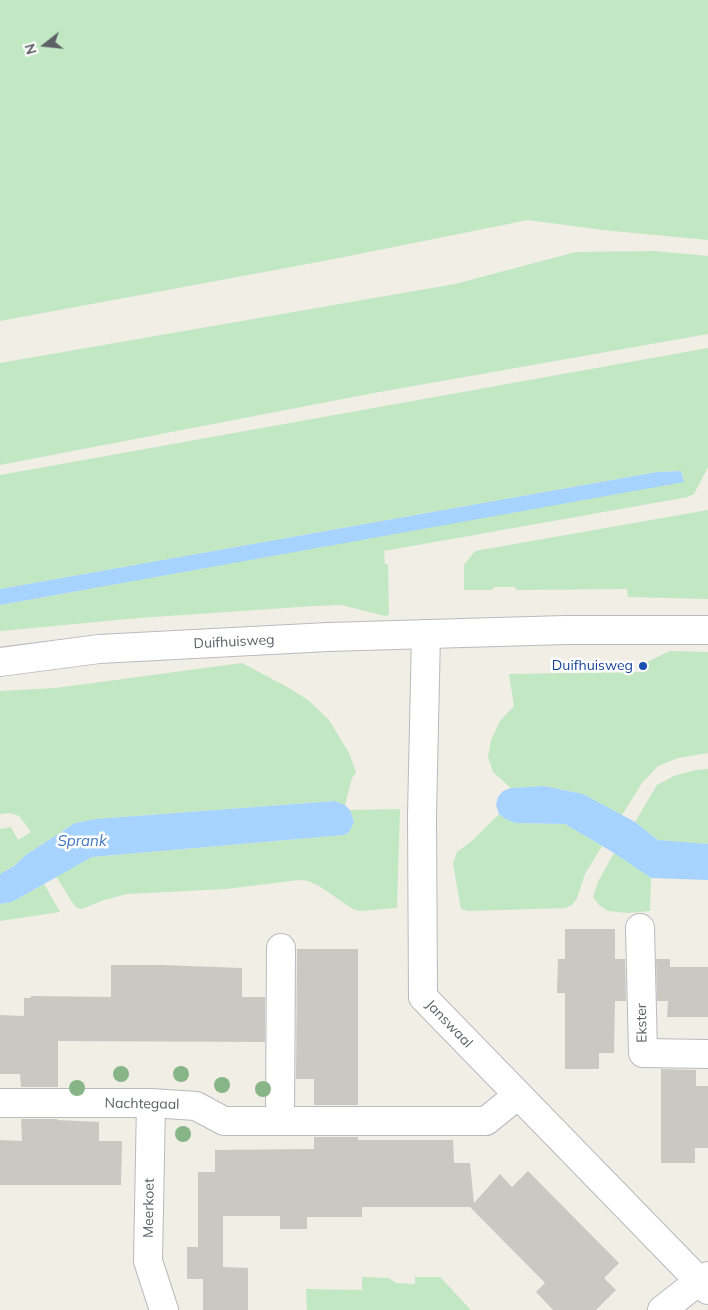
<!DOCTYPE html>
<html>
<head>
<meta charset="utf-8">
<style>
  body { margin:0 }
  #map { position:relative; width:708px; height:1310px; overflow:hidden; background:#f0eee5; font-family:Mulish,sans-serif }
  canvas { display:block }
  .north { position:absolute; left:20px; top:20px; width:50px; height:50px; -webkit-text-stroke:4px #fff; paint-order:stroke; rotate:254deg; font-size:14px; font-weight:700; line-height:20px; text-align:center; color:#5d6066 }
  .north::after { content:''; display:block; margin:auto; width:18px; height:22px; background:#5d6066; clip-path:polygon(50% 0,100% 100%,50% 72%,0 100%) }
</style>
</head>
<body>
<div id="map">
<canvas width="708" height="1310"></canvas>
<div class="north">N</div>
</div>
<script>
const ctx = document.querySelector('canvas').getContext('2d');
ctx.lineJoin = 'round';
function paint(path, color) { ctx.fillStyle = color; ctx.fill(path, 'evenodd'); }
const shape = rows => new Path2D(rows.map(r => 'M' + r).join(''));
function stroke(path, color, width, dash) { ctx.strokeStyle = color; ctx.lineWidth = width; ctx.lineCap = dash ? 'butt' : 'round'; ctx.setLineDash(dash || []); ctx.stroke(path); }
function label(font, color, halo, rows, align = 'center') {
  ctx.font = font + ' Mulish,sans-serif'; ctx.lineWidth = 5; ctx.setLineDash([]); ctx.textBaseline = 'middle'; ctx.strokeStyle = halo; ctx.fillStyle = color; for (const [text, x, y, turn = 0] of rows) {
    ctx.save(); ctx.translate(x, y); ctx.rotate((+turn || 0) * Math.PI / 180); ctx.textAlign = isNaN(turn) ? turn : align; if (halo) ctx.strokeText(text, 0, 0); ctx.fillText(text, 0, 0); ctx.restore();
  }
}
const green = shape([
  [0,0,708,0,708,240,603,230,528,220,329,260,0,321],
  [654,251,708,256,708,334,374,393,0,465,0,363,455,284,576,252],
  [708,348,708,467,694,494,688,497,384,551,385,564,388,564,389,615,385,616,342,605,314,606,139,618,0,631,0,605,684,481,681,471,657,472,0,589,0,475],
  [708,510,708,599,628,597,627,589,516,590,515,587,494,587,492,590,464,590,464,565,475,551],
  [670,651,708,652,708,753,678,758,658,766,642,783,622,815,583,794,544,786,511,788,493,772,488,757,491,740,500,721,514,706,509,674,642,672,641,665],
  [242,663,289,688,308,700,329,720,349,753,356,772,352,778,345,805,335,801,96,819,75,823,27,854,14,866,0,874,0,829,11,827,18,840,31,832,19,816,10,813,0,814,0,691,56,688],
  [708,769,708,844,658,840,635,822,657,785,674,776,696,770],
  [400,809,397,908,360,911,353,909,319,886,308,881,299,880,226,889,127,894,104,900,82,909,77,908,72,902,56,876,92,857,344,835,349,832,354,822,350,810],
  [499,814,504,818,515,823,565,824,602,846,585,874,577,898,572,905,565,908,469,911,461,909,453,864,457,852,473,840],
  [614,853,651,878,650,911,628,913,608,911,599,905,593,897,598,882],
  [44,884,60,912,0,921,0,904,12,902],
  [362,1277,389,1278,396,1283,415,1284,415,1277,440,1277,471,1310,307,1310,306,1289,362,1290]
]);
const water = shape([
  [681,471,684,482,0,605,0,589,657,472],
  [544,786,583,794,635,822,658,840,708,844,708,880,651,878,614,853,565,824,515,823,504,818,499,814,496,805,498,797,503,791,511,788],
  [335,801,345,805,350,810,354,822,349,832,344,835,92,857,12,902,0,904,0,874,14,866,27,854,75,823,96,819]
]);
const building = shape([
  [565,929,615,929,615,959,625,959,626,1001,615,1001,614,1053,599,1053,599,1069,565,1069,565,993,557,993,558,959,565,959],
  [297,949,358,949,358,1105,314,1105,314,1079,296,1079],
  [656,959,670,959,670,967,708,967,708,1017,667,1017,668,1001,657,1001],
  [111,965,162,965,242,968,242,997,265,997,265,1042,58,1041,58,1087,21,1087,20,1074,0,1074,0,1015,24,1016,24,998,31,998,31,996,111,997],
  [661,1069,696,1070,696,1086,708,1086,708,1148,695,1148,695,1163,661,1163],
  [21,1119,57,1119,57,1120,99,1122,99,1141,122,1141,121,1185,0,1185,0,1140,22,1141],
  [314,1137,358,1137,358,1140,453,1140,454,1163,470,1163,474,1203,500,1174,512,1187,528,1171,619,1263,604,1278,616,1290,596,1310,553,1310,536,1292,545,1283,470,1207,362,1207,362,1217,307,1217,307,1229,280,1229,280,1216,223,1216,223,1267,248,1268,248,1310,203,1310,203,1279,187,1279,187,1247,198,1247,198,1172,215,1172,215,1150,314,1149]
]);
const street = shape([
  [426,634,422,815,423,997,708,1290],
  [640,928,643,1053,708,1054],
  [0,1103,151,1103,196,1106,224,1121,486,1121,518,1095],
  [151,1103,148,1261,164,1310],
  [280,1120,281,948],
  [662,1310,699,1281,708,1276]
]);
const secondary = shape([
  [0,662,99,649,328,637,565,630,708,630]
]);
const trees = [
  [121,1074],
  [181,1074],
  [222,1085],
  [77,1088],
  [263,1089],
  [183,1134]
];
const markers = [
  [643,666,5,"#1a4fb4"]
];
const streetNames = [
  ["Duifhuisweg",234,642,-3],
  ["Ekster",642,1023,-91],
  ["Janswaal",449,1024,46],
  ["Nachtegaal",142,1104,1],
  ["Meerkoet",149,1208,-89]
];
const transitNames = [
  ["Duifhuisweg",633,666]
];
const waterNames = [
  ["Sprank",82,841]
];
paint(green, '#c1e7c3');
paint(water, '#a6d3ff');
paint(building, '#cac8c2');
stroke(street, '#b7babf', 30);
stroke(secondary, '#b8bbc1', 30);
stroke(street, '#fff', 28);
stroke(secondary, '#fff', 28);
ctx.fillStyle = '#88b588';
for (const [x, y] of trees) { ctx.beginPath(); ctx.arc(x, y, 8, 0, 2 * Math.PI); ctx.fill(); }
for (const [x, y, r, color] of markers) { const dot = new Path2D(); dot.arc(x, y, r, 0, 2 * Math.PI); ctx.fillStyle = color; ctx.fill(dot); stroke(dot, '#fff', 2); }
label('14px', '#5d6066', '#fff', streetNames);
label('14px', '#164399', '#fff', transitNames, 'right');
label('italic 15px', '#4177bd', '#fff', waterNames);
</script>
</body>
</html>
